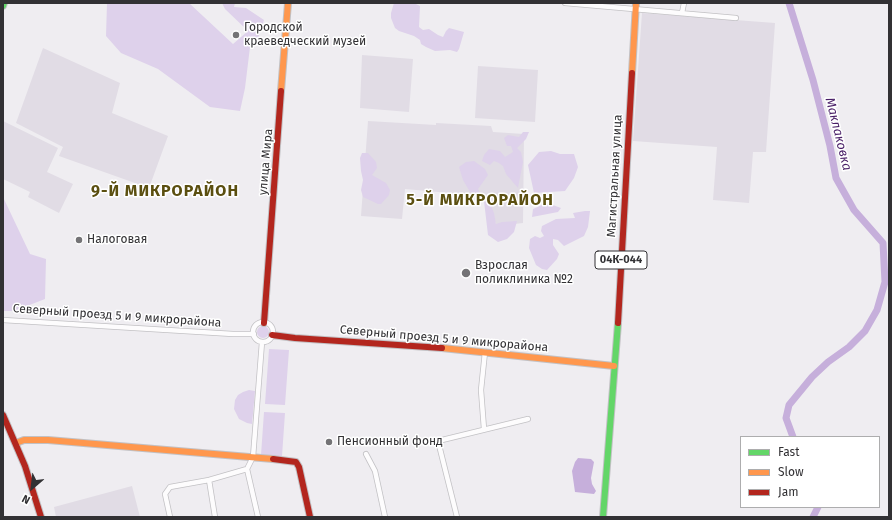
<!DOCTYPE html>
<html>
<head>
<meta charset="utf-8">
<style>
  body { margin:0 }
  #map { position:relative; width:892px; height:520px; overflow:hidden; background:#efedf1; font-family:"Fira Sans",sans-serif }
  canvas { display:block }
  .frame { position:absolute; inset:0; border:4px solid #323134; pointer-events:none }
  .legend { position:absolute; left:740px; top:436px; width:140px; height:72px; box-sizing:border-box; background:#fff; border:1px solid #adadae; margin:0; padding:5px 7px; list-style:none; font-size:12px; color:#323134 }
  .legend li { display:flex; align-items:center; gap:8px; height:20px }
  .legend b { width:20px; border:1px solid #adadae }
  .north { position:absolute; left:12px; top:468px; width:40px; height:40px; -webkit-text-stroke:3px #fff; paint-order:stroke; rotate:208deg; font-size:11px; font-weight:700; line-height:16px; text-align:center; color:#323134 }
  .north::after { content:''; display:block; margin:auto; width:14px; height:18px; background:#323134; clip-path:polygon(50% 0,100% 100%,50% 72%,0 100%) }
</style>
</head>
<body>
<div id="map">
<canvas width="892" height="520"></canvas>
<div class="frame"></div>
<ul class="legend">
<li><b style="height:5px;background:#63d668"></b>Fast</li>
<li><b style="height:5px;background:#ff974d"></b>Slow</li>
<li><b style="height:5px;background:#b3261e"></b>Jam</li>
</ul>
<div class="north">N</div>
</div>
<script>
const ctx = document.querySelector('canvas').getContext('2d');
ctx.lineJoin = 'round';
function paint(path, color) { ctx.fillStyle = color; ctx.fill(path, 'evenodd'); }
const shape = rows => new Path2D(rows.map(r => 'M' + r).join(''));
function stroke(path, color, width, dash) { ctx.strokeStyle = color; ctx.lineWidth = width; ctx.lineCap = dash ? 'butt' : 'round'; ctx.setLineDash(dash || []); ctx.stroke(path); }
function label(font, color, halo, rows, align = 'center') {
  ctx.font = font + ' "Fira Sans",sans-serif'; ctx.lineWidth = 3; ctx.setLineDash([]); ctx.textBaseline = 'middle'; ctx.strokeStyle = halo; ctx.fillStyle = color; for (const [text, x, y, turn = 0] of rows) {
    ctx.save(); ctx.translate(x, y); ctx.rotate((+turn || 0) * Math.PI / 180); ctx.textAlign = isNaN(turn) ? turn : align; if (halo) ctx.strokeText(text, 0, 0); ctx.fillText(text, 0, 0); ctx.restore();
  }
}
const built = shape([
  [642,13,775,23,766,152,753,152,749,203,713,200,717,147,633,141],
  [43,48,120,83,112,113,168,136,149,188,59,156,63,147,16,123],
  [362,55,413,59,409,112,360,108],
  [478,66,538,70,535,122,475,118],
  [3,121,58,148,47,172,73,184,59,213,28,197,30,192,3,179],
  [368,121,436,125,436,123,491,126,493,132,524,134,523,223,497,226,483,196,405,189,402,219,361,216],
  [132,486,140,517,56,517,54,507]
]);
const green = shape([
  [107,3,189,3,233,44,248,31,225,9,222,3,235,3,234,7,246,8,264,20,257,42,250,47,245,88,240,111,210,107,158,69,121,53,106,36],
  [394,3,414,3,420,6,419,27,423,30,429,29,438,35,443,37,446,31,449,28,464,32,459,49,457,52,450,50,435,51,426,47,421,44,420,40,414,36,399,31,395,28,391,18,391,13],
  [523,132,529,132,526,139,517,148,521,152,523,162,518,188,506,174,503,166,499,163,494,161,490,165,482,161,484,155,489,149,500,151,505,157,513,152,511,146,507,146,504,138,508,135,519,137],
  [551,151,560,154,574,154,578,167,574,178,565,191,534,193,528,165,539,152],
  [362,153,368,153,376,162,377,168,372,175,386,183,390,190,389,195,381,204,378,204,363,197,361,190,363,180,361,171,360,158],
  [474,161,485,169,488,175,478,189,483,198,491,206,494,213,496,224,502,222,517,221,514,232,507,239,498,242,488,235,484,201,470,192,463,180,459,167,466,162],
  [3,197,30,254,46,259,45,299,14,311,3,311],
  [544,204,550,204,561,208,558,212,532,217,533,209],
  [585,211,590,211,588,227,584,236,564,246,558,240,553,239,553,245,559,254,557,259,547,270,542,269,536,265,529,248,530,239,535,236,540,238,544,236,541,231,542,226,556,219,575,218,573,213],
  '257 332a6 6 0 1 1 12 0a6 6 0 1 1-12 0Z',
  [269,349,289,350,285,405,265,404],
  [249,390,255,391,252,424,247,423,239,419,234,409,235,400,238,395,243,392],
  [264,412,285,413,282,456,261,455]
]);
const water = shape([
  [578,458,591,459,594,462,591,478,592,484,596,491,594,494,575,492,572,471,575,462]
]);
const river = shape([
  [789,3,813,80,830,146,836,178,854,210,883,243,885,282,877,310,865,331,849,347,828,362,812,377,789,405,786,418,793,437],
  [813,517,818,507]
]);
const street = shape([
  [565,3,736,18],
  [682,13,684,3],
  [3,320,233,334,254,334],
  '253 332a10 10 0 1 1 20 0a10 10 0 1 1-20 0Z',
  [484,429,481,390,485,352],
  [366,454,375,471,385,517],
  [209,480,215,517],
  [170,517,165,494,170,487,209,480,247,469],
  [258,517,247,469,253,457,262,342],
  [457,517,438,441,528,419]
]);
const fast = shape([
  [3,6,4,3],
  [603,517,618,323]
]);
const slow = shape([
  [632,73,636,3],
  [281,91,288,3],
  [442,348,614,366],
  [16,443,24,440,48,440,273,459]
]);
const jam = shape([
  [264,323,281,91],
  [618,323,632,73],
  [272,335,295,338,442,348],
  [3,415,25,466,41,517],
  [273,459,296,462,299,467,310,517]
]);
const markers = [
  [236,35,4,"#747376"],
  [79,240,4,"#747376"],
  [466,273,5,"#747376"],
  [329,442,4,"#747376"]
];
const shields = [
  [621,260,52]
];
const shieldNames = [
  ["04К-044",621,260]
];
const poiNames = [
  ["Городской",244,28],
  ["краеведческий музей",244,42],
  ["Налоговая",87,240],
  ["Взрослая",475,266],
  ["поликлиника №2",475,280],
  ["Пенсионный фонд",337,442]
];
const streetNames = [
  ["улица Мира",266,162,-85],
  ["Магистральная улица",615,176,-87],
  ["Северный проезд 5 и 9 микрорайона",117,316,4],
  ["Северный проезд 5 и 9 микрорайона",444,339,5]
];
const waterNames = [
  ["Маклаковка",838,134,76]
];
const districtNames = [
  ["9-Й МИКРОРАЙОН",165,192],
  ["5-Й МИКРОРАЙОН",480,201]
];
paint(built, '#e1dce5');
paint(green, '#ded1eb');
paint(water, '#c6afdb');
stroke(river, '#c6afdb', 7);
stroke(street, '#c2c1c4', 6);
stroke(fast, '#c2c1c4', 8);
stroke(slow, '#c2c1c4', 8);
stroke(jam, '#c2c1c4', 8);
stroke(street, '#fdfcfd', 4.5);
stroke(fast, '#63d668', 6);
stroke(slow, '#ff974d', 6);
stroke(jam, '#b3261e', 6);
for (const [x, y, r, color] of markers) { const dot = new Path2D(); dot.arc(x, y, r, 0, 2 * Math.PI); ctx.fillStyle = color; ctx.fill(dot); stroke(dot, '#fff', 1.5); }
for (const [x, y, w] of shields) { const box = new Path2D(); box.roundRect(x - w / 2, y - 9, w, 18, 3); ctx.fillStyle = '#fff'; ctx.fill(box); stroke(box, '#323134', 1); }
label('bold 11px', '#323134', null, shieldNames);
label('12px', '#323134', '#fff', poiNames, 'left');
label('12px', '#323134', '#fff', streetNames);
label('italic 13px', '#481e66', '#fff', waterNames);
ctx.letterSpacing = '1px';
label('bold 16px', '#5b4f10', '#fff', districtNames);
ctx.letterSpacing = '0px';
</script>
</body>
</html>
